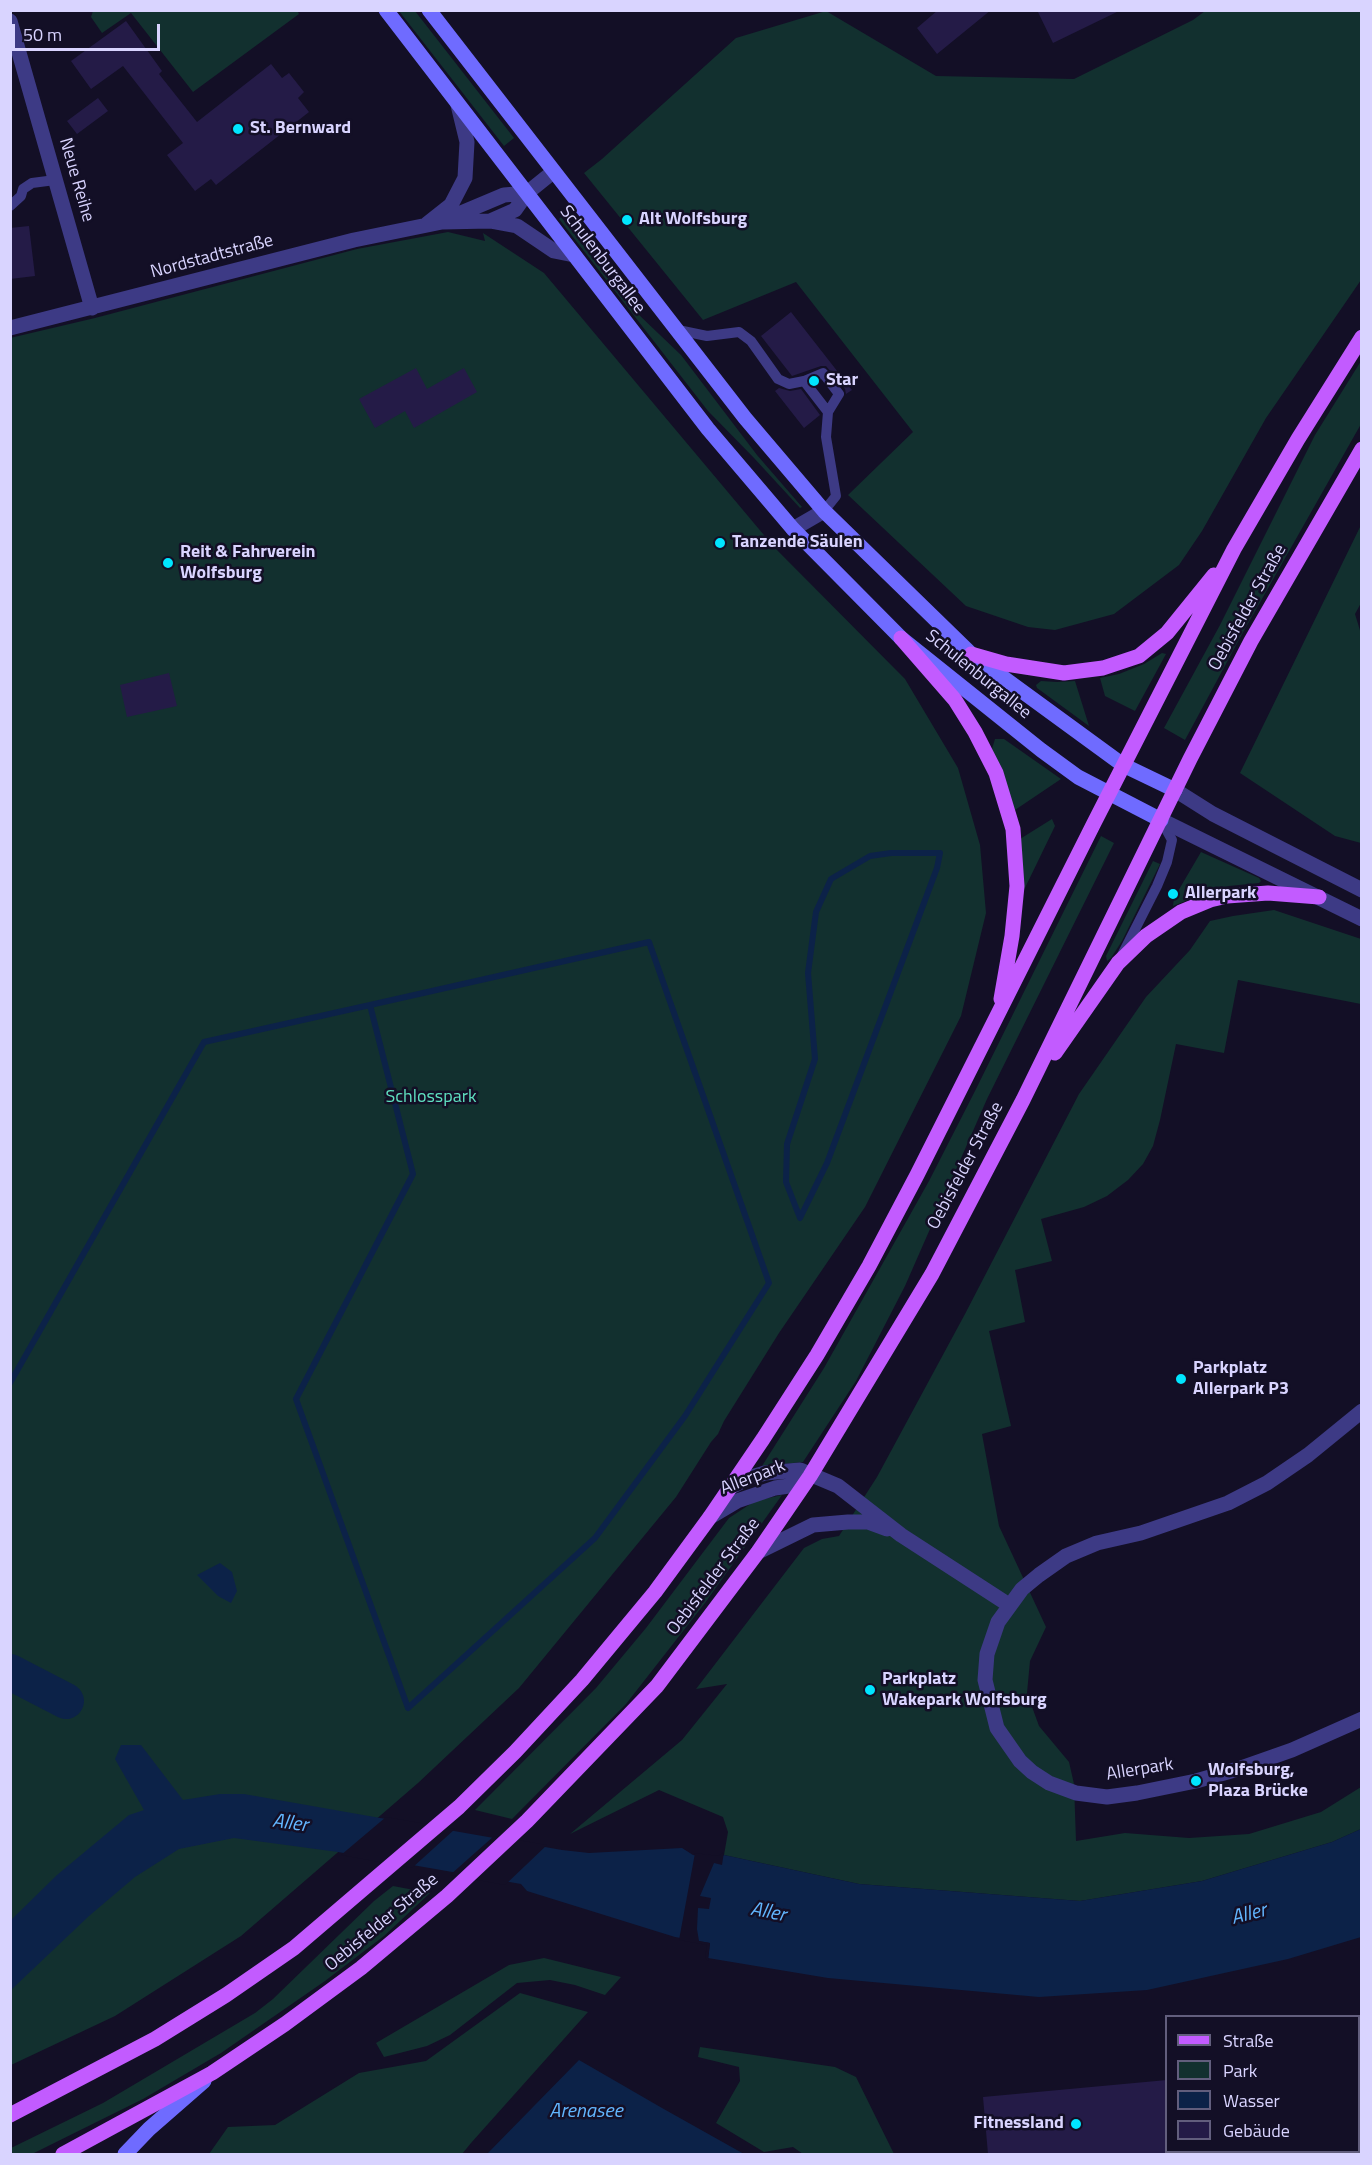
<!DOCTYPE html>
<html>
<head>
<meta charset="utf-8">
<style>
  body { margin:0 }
  #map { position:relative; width:1372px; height:2165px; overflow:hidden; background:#130f26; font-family:"Titillium Web",sans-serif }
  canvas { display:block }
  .frame { position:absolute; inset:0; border:12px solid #d9d4ff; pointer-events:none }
  .legend { position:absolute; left:1165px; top:2015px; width:195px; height:138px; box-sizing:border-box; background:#130f26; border:2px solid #625e7d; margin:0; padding:8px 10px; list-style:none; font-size:18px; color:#d9d4ff }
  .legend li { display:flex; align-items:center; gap:12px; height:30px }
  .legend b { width:30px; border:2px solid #625e7d }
  .scale { position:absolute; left:12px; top:24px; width:148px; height:27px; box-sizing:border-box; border:3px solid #d9d4ff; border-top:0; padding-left:8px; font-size:18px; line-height:21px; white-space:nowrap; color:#d9d4ff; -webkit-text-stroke:4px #130f26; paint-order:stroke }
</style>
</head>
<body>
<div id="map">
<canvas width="1372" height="2165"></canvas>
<div class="frame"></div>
<ul class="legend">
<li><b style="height:8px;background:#c25bff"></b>Straße</li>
<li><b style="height:16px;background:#12302f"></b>Park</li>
<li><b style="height:16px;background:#0c2248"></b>Wasser</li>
<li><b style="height:16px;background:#241b47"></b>Gebäude</li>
</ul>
<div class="scale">50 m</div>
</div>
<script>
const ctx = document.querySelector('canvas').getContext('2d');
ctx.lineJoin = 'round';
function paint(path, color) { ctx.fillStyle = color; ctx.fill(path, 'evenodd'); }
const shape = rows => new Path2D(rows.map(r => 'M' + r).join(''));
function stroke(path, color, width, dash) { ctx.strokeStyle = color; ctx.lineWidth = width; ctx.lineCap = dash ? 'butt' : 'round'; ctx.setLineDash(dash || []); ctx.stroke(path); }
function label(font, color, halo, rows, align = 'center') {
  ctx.font = font + ' "Titillium Web",sans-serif'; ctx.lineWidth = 5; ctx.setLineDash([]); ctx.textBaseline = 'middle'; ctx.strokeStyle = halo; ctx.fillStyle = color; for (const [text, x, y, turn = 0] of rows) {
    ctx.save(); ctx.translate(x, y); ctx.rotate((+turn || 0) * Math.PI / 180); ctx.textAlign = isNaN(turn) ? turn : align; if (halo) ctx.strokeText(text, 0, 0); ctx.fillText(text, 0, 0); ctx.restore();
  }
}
const green = shape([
  [93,11,297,10,299,14,193,92,131,13,102,33,91,17],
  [399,11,415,11,514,138,504,146],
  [826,11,936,76,1074,79,1193,20,1205,11,1361,11,1361,280,1266,418,1202,531,1179,565,1114,614,1055,630,1028,627,966,606,848,495,913,432,796,282,703,320,584,173,602,159,736,38],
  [561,217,637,313,681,355,757,455,802,507,800,508,754,458,708,411,559,219],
  [448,232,485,241,483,233,544,273,774,547,905,679,958,768,980,845,986,913,961,1016,865,1207,779,1333,724,1421,718,1434,711,1442,676,1497,519,1688,418,1783,241,1936,115,2016,11,2065,10,338,95,318,357,249],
  [1361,361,1361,424,1241,636,1185,740,1164,728,1220,625,1315,435],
  [1361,525,1361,603,1355,614,1362,637,1361,843,1335,836,1240,773],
  [1162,653,1166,654,1135,711,1105,696,1100,678,1119,674,1144,664],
  [1041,681,1057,682,1075,681,1089,726,1037,688,1036,685],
  [995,739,1004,739,1061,779,1015,810,992,749],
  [1052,819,1055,826,1023,892,1020,839],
  [1101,836,1114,843,987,1099,905,1286,856,1381,803,1462,762,1466,824,1368,929,1181,975,1091],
  [1201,852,1259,878,1261,881,1259,883,1229,886,1210,891,1173,906,1174,898],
  [1153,861,1160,864,1122,941,1111,958,1107,961,1106,956],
  [1274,910,1361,939,1361,1004,1238,980,1224,1053,1176,1044,1160,1120,1153,1146,1143,1164,1128,1180,1107,1196,1084,1207,1041,1219,1052,1261,1015,1270,1025,1322,989,1331,1011,1426,982,1434,999,1526,1046,1627,1030,1661,1027,1693,1039,1726,1069,1762,1074,1784,1076,1841,1125,1833,1189,1838,1249,1834,1321,1812,1361,1787,1361,1829,1332,1842,1202,1881,1080,1901,859,1884,724,1855,728,1832,723,1817,659,1790,570,1834,682,1740,727,1684,696,1689,804,1548,822,1539,839,1536,877,1477,965,1314,1079,1094,1146,997,1190,950,1210,921,1233,916],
  [782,1495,705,1603,626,1704,512,1819,475,1810,596,1688,646,1628,729,1518,755,1501],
  [393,1886,430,1893,384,1936,325,1981,221,2053,143,2099,32,2154,11,2154,11,2148,103,2103,255,2013,273,1999,374,1901],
  [544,1958,621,1977,605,1995,575,1985,550,1980,517,1983,450,2035,427,2046,384,2057,376,2043,509,1965],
  [520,1993,588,2012,471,2143,462,2154,209,2154,228,2127,275,2125,359,2073,426,2061],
  [700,2047,835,2067,856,2077,894,2154,803,2154,793,2147,764,2152,716,2123,740,2081,739,2067,698,2057]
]);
const water = shape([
  [220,1563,232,1572,237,1591,231,1603,218,1596,197,1575],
  [121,1745,141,1745,183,1800,220,1794,244,1794,562,1850,589,1853,682,1848,693,1855,719,1859,724,1855,859,1884,1080,1901,1202,1881,1332,1842,1361,1829,1361,1937,1288,1959,1147,1990,1039,1997,828,1978,708,1958,710,1943,675,1937,527,1891,521,1884,338,1852,234,1838,179,1849,135,1877,89,1916,11,1990,11,1920,57,1875,129,1815,144,1810,115,1759],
  [579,2060,662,2108,744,2154,487,2154]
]);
const pier = shape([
  [386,1817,455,1829,412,1868,341,1855],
  [494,1836,547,1845,505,1885,450,1875],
  [724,1852,722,1865,714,1863,700,1896,711,1898,709,1909,698,1908,697,1929,699,1941,710,1943,708,1961,705,1958,707,1945,679,1940,695,1853,718,1856]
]);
const stream = shape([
  [891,853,940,853,937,868,827,1163,800,1218,786,1182,787,1144,815,1059,808,973,816,912,831,879,870,856,891,853],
  [10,1383,204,1042,370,1005,649,942,769,1283,685,1416,595,1538,408,1708,296,1399,413,1174,370,1005]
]);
const river = shape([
  [10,1672,66,1701]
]);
const building = shape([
  [938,10,991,10,937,54,917,28],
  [1037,10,1121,10,1053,43],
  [126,21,162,71,159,74,197,122,271,64,282,78,289,73,304,92,298,98,309,112,216,185,211,179,195,191,167,155,183,143,123,66,91,89,71,61],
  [98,98,108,111,77,134,67,121],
  [29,226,35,276,10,279,10,228],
  [791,312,852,390,846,394,845,389,826,366,821,366,792,376,761,336],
  [416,368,427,389,464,368,477,392,414,428,405,411,375,428,359,399],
  [779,388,790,391,801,389,820,415,804,428,775,391],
  [169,673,177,706,127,717,120,685],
  [1167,2080,1167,2154,988,2154,983,2097]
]);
const lane = shape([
  [10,206,21,196,23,189,32,183,55,180],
  [678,330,707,336,739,332,751,341,778,379,789,384,804,381,823,373,839,394,828,412,826,437,836,496,824,511],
  [804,381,828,412],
  [1122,955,1157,886,1167,862,1172,840,1161,820]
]);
const street = shape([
  [10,21,92,308],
  [447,219,504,195,527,193],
  [490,221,517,226,554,251,574,255],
  [427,224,451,205,465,178,467,142,458,105],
  [10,328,354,240,442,222,490,221,515,210,527,193,553,172],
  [793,529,824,511],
  [1175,790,1213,814,1362,890],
  [1161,820,1362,919],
  [1362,1411,1308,1455,1267,1483,1228,1503,1141,1533,1097,1543,1066,1556,1039,1575,1022,1589,998,1622,987,1654,985,1680,997,1728,1020,1761,1032,1772,1049,1783,1076,1793,1107,1797,1137,1793,1196,1781,1238,1769,1292,1750,1362,1719],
  [731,1487,748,1478,765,1473,800,1470,838,1486,901,1535,1009,1605],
  [710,1517,737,1501,775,1488,789,1486,810,1476],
  [758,1552,813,1525,848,1522,868,1522,887,1529]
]);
const secondary = shape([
  [386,10,708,429,793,529,901,638,1041,750,1078,777,1161,820],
  [429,10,745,418,824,511,971,654,1123,765,1175,790],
  [125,2154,149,2129,204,2081]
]);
const primary = shape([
  [901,638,955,700,975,732,996,773,1013,829,1017,886,1012,936,1001,999],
  [971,654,1006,664,1064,673,1103,668,1139,656,1167,633,1214,575],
  [1055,1053,1118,963,1146,936,1181,912,1210,900,1227,896,1268,893,1319,897],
  [10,2115,155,2039,226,1995,294,1948,459,1807,515,1752,582,1680,655,1592,710,1517,763,1439,817,1355,869,1266,917,1175,1093,825,1234,549,1298,439,1362,337],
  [63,2154,212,2073,285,2024,361,1968,447,1896,527,1821,657,1686,758,1552,810,1476,932,1274,1023,1100,1190,759,1251,641,1362,449]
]);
const markers = [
  [238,129,6,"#00e5ff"],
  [627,220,6,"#00e5ff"],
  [814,381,6,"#00e5ff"],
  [720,543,6,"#00e5ff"],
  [168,563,6,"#00e5ff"],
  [1173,894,6,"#00e5ff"],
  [1181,1379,6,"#00e5ff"],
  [870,1690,6,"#00e5ff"],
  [1196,1781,6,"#00e5ff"],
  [1076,2124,6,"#00e5ff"]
];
const poiNames = [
  ["St. Bernward",250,129],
  ["Alt Wolfsburg",639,220],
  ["Star",826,381],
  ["Tanzende Säulen",732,543],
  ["Reit & Fahrverein",180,553],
  ["Wolfsburg",180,574],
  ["Allerpark",1185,894],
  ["Parkplatz",1193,1369],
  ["Allerpark P3",1193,1390],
  ["Parkplatz",882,1680],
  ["Wakepark Wolfsburg",882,1701],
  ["Wolfsburg,",1208,1771],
  ["Plaza Brücke",1208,1792],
  ["Fitnessland",1064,2124,"right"]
];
const streetNames = [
  ["Neue Reihe",76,180,74],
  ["Nordstadtstraße",212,257,-15],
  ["Schulenburgallee",602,260,53],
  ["Oebisfelder Straße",1248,608,-61],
  ["Schulenburgallee",978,675,39],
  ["Oebisfelder Straße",966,1166,-62],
  ["Allerpark",753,1478,-21],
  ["Oebisfelder Straße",714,1577,-53],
  ["Allerpark",1140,1770,-9],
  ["Oebisfelder Straße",382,1923,-40]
];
const parkNames = [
  ["Schlosspark",431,1098]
];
const waterNames = [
  ["Aller",290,1824,8],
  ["Aller",768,1913,11],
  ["Aller",1249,1915,-14],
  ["Arenasee",586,2112]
];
paint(green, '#12302f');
paint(water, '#0c2248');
paint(pier, '#130f26');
stroke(stream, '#0c2248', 6);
stroke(river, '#0c2248', 36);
paint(building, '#241b47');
stroke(lane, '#3d3a85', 10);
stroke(street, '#3d3a85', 15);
stroke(secondary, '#6f6bff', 15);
stroke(primary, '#c25bff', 15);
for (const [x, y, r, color] of markers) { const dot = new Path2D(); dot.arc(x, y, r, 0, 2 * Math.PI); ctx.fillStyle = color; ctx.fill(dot); stroke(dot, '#130f26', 2); }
label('bold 18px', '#d9d4ff', '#130f26', poiNames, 'left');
label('18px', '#d9d4ff', '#130f26', streetNames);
label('18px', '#5fe0c0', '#130f26', parkNames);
label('italic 20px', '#62b6ff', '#130f26', waterNames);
</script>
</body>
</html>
